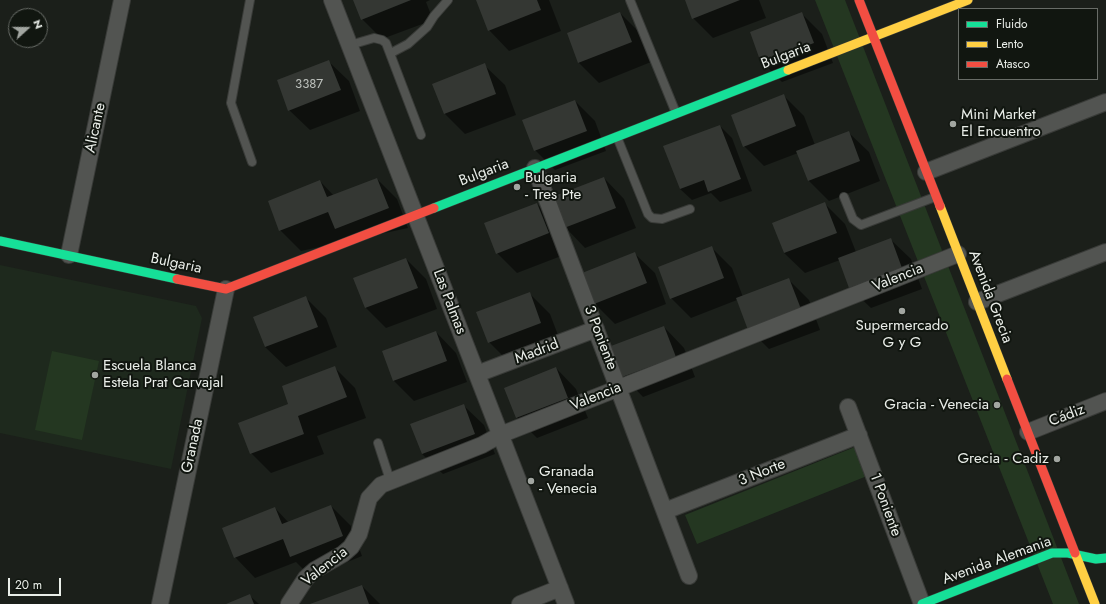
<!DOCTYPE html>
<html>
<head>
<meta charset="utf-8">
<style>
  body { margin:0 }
  #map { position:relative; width:1106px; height:604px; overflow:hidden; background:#1b1f1a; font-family:Jost,sans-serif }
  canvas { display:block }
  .legend { position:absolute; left:958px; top:8px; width:140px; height:72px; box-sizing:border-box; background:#111610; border:1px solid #686c67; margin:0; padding:5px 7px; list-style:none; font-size:12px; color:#eaeee9 }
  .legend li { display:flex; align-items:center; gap:8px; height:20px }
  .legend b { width:20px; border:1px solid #686c67 }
  .north { position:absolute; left:8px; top:8px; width:40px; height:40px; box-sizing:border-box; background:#111610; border:1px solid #686c67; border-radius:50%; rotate:69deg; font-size:11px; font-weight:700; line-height:16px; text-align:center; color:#eaeee9 }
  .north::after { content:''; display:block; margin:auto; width:14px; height:18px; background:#a2a6a1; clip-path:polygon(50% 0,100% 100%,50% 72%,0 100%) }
  .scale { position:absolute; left:8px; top:578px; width:53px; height:18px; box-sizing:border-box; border:2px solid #eaeee9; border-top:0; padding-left:5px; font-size:12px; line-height:14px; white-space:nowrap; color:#eaeee9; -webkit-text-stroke:3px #111610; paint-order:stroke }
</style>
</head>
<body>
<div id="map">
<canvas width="1106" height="604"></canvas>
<ul class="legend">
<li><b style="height:5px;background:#16e098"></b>Fluido</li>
<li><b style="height:5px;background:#ffcf43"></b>Lento</li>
<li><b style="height:5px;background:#f24e42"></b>Atasco</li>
</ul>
<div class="north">N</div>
<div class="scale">20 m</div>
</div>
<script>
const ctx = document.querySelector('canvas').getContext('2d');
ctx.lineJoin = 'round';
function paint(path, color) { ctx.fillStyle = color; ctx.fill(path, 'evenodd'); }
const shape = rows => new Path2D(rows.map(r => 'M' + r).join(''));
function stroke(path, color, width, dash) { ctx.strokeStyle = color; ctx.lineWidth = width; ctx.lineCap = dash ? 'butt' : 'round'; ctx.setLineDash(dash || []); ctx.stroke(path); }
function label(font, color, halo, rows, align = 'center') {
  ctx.font = font + ' Jost,sans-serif'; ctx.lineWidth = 4; ctx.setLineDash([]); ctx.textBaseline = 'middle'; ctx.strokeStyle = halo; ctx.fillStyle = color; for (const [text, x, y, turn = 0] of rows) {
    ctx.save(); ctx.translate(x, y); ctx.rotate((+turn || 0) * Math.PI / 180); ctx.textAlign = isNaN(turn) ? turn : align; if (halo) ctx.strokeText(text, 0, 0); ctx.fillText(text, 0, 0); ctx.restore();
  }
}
const built = shape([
  [0,265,196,306,202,318,171,469,0,433]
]);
const green = shape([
  [815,0,845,0,1079,604,1053,604],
  [52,351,99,361,82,440,35,430],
  [855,447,867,476,697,544,685,515]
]);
const shadow = shape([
  [354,0,430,0,426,2,433,20,382,39,362,19],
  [478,0,549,0,561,31,509,51,489,30],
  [686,0,759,0,766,18,713,38,693,18],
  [620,13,640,33,651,62,599,83,579,63,568,33],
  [802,14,822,34,833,63,782,82,762,62],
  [328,61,349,81,360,111,310,130,289,110],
  [484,65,505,85,516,115,465,134,445,114,433,84],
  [784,96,804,116,815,145,848,132,869,152,880,181,829,201,809,181,798,153,764,166,744,146],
  [575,101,595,121,606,151,555,170,535,150],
  [720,126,732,138,752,191,720,202,711,193,692,200,680,189],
  [604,178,624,199,636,228,585,248,565,227],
  [377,179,397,199,408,228,301,251,280,230,320,181,334,196],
  [537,204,557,224,569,253,517,273,497,253],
  [825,204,845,224,856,252,890,239,911,259,922,289,871,308,850,288,840,260,805,273,784,253,773,223],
  [712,248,732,268,743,297,788,279,809,300,820,330,769,349,749,329,737,300,691,318,671,298],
  [634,253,655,273,666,304,615,324,595,304],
  [406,259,426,279,437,309,386,328,366,308,355,278],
  [529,293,550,314,561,343,509,362,489,342],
  [306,298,326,318,337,347,286,367,265,347],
  [664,327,684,348,695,377,643,397,623,376],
  [436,332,456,353,467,382,414,401,394,381,383,352],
  [335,368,355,388,366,418,317,436,324,454,271,473,251,453,290,405],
  [556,368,576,389,588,418,537,438,517,418],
  [463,405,484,425,495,454,443,474,422,454],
  [331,506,351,526,362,556,311,577,296,562,255,578,235,557,275,508,289,523],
  [362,586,380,604,313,604],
  [250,596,259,604,228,604]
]);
const building = shape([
  [353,0,411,0,361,20],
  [476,0,537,0,541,10,488,31],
  [685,0,740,0,692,19],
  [620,12,632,42,578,63,567,33],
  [802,12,814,43,761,63,750,32],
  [329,60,341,90,288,111,277,80],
  [485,63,496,94,444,114,432,84],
  [784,94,796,126,743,147,731,115],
  [575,100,587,131,534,151,522,120],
  [720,125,741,179,708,192,704,180,680,189,663,146],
  [849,131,860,161,808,181,796,151],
  [604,177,616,208,564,228,552,197],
  [377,178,389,208,335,229,328,212,279,231,268,201,320,180,327,197],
  [825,202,837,233,784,253,772,223],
  [537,203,549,233,496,254,484,223],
  [891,238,902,268,849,288,838,258],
  [712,246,724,278,670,299,658,267],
  [635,252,647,283,594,304,582,273],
  [406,258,418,288,365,308,353,278],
  [789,278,801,309,748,330,736,298],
  [530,292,541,323,488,343,476,312],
  [306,296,318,327,265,347,253,317],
  [664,326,676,357,622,377,611,346],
  [436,331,447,361,393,381,382,351],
  [335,366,347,397,298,416,304,434,250,454,238,423,288,404,282,386],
  [556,367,568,398,516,418,504,388],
  [464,404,475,434,422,454,410,424],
  [331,505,343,536,290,557,283,539,234,558,222,528,275,507,282,524],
  [362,585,369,604,310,604],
  [250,594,254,604,226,604]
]);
const lane = shape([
  [250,0,231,103,252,162],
  [630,0,676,113],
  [350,45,374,38,382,40,386,43,421,135],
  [391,53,408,44,427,27,434,16,448,0],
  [617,137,648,214,652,218,662,219,690,209],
  [844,197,853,219,861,225,935,197],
  [378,443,390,480]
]);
const street = shape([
  [332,0,566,604],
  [535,168,689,576],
  [926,172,1106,102],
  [69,255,122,0],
  [977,302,1106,252],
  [477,374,596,329],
  [848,407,922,604],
  [1028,432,1106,401],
  [665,511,859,435],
  [160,604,226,289],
  [289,604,306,578,315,570,343,554,351,547,359,534,369,498,381,485,482,445,500,435,958,254],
  [520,604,560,588]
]);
const fast = shape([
  [434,208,788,70],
  [0,241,177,279],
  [922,604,1052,553,1068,553,1096,559,1106,558]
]);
const slow = shape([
  [788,70,968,0],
  [940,206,1007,379],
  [1075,553,1095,604]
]);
const jam = shape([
  [859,0,940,206],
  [177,279,226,289,434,208],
  [1007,379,1075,553]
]);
const markers = [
  [953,124,4,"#a2a6a1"],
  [517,187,4,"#a2a6a1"],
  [902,311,4,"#a2a6a1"],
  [95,375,4,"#a2a6a1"],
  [997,405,4,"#a2a6a1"],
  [1057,459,4,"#a2a6a1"],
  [531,481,4,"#a2a6a1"]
];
const numberNames = [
  ["3387",309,85]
];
const streetNames = [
  ["Bulgaria",786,56,-21],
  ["Alicante",96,128,-78],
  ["Bulgaria",484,173,-21],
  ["Bulgaria",176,264,12],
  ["Valencia",898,278,-22],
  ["Avenida Grecia",990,297,69],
  ["Las Palmas",449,302,69],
  ["3 Poniente",600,338,69],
  ["Madrid",537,352,-21],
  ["Valencia",596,397,-22],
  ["Cádiz",1067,416,-21],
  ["Granada",193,446,-78],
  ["3 Norte",762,473,-22],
  ["1 Poniente",885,505,70],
  ["Avenida Alemania",997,561,-20],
  ["Valencia",325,567,-38]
];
const poiNames = [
  ["Mini Market",961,115],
  ["El Encuentro",961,132],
  ["Bulgaria",525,178],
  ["- Tres Pte",525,195],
  ["Supermercado",902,326,"center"],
  ["G y G",902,343,"center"],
  ["Escuela Blanca",103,366],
  ["Estela Prat Carvajal",103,383],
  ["Gracia - Venecia",989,405,"right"],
  ["Grecia - Cadiz",1049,459,"right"],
  ["Granada",539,472],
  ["- Venecia",539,489]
];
paint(built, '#1e291d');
paint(green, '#243721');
paint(shadow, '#0007');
paint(building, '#343733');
stroke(lane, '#393b38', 10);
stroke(street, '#393b38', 18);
stroke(fast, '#393b38', 10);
stroke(slow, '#393b38', 10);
stroke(jam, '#393b38', 10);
stroke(lane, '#525451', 8);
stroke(street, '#525451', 16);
stroke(fast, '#16e098', 9);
stroke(slow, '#ffcf43', 9);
stroke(jam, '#f24e42', 9);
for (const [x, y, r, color] of markers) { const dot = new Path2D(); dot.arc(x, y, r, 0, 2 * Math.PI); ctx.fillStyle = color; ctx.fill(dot); stroke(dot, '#111610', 1.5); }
label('13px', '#bcc0bc', null, numberNames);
label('15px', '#eaeee9', '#111610', streetNames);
label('15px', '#eaeee9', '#111610', poiNames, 'left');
</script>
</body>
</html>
